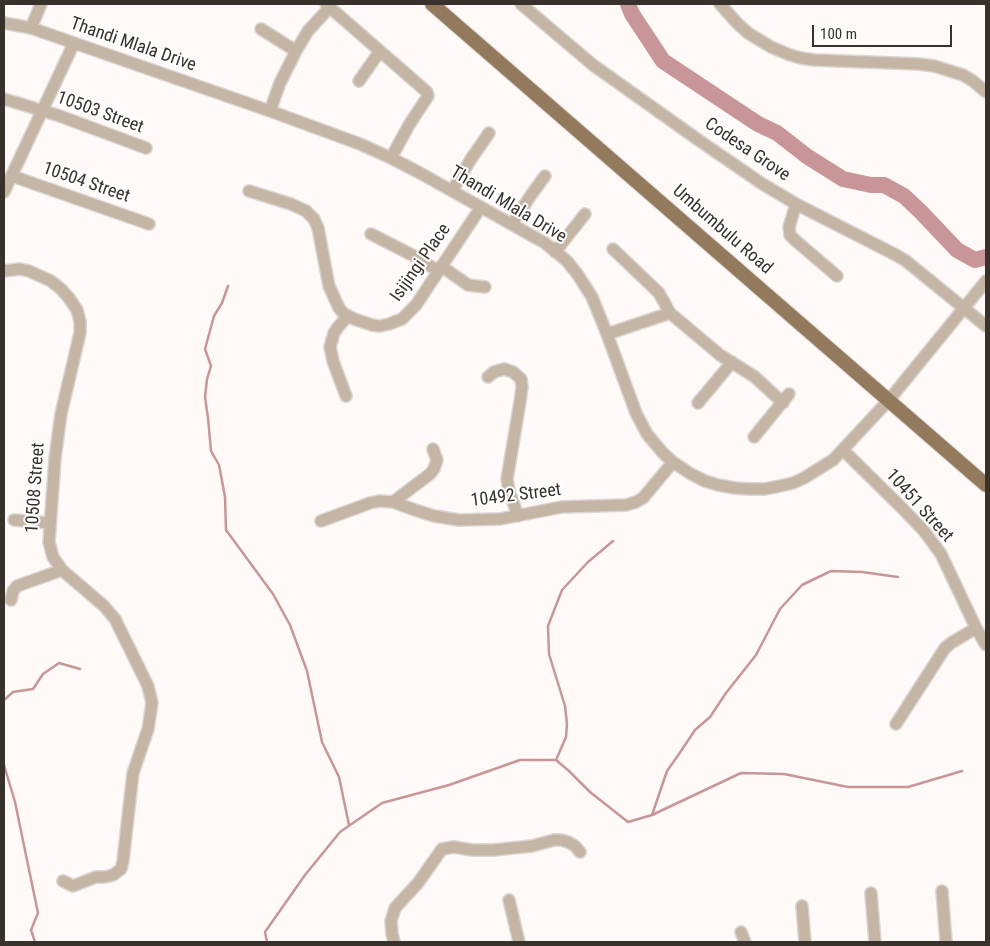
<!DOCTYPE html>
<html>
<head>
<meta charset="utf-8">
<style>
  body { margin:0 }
  #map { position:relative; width:990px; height:946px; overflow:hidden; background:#fffaf8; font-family:"Roboto Condensed",sans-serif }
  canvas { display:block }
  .frame { position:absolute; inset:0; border:5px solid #39312c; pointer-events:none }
  .scale { position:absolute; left:812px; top:25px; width:140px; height:22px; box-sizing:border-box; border:2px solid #39312c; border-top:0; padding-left:6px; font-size:15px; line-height:18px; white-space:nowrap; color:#39312c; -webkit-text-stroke:4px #fff; paint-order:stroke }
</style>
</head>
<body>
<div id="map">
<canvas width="990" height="946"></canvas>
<div class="frame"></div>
<div class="scale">100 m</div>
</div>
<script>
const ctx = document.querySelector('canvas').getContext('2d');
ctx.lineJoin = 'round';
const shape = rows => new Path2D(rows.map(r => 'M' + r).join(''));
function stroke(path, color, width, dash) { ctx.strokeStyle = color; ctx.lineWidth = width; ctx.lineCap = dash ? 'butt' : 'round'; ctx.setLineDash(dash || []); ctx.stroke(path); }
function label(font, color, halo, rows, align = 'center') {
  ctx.font = font + ' "Roboto Condensed",sans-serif'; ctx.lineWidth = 4; ctx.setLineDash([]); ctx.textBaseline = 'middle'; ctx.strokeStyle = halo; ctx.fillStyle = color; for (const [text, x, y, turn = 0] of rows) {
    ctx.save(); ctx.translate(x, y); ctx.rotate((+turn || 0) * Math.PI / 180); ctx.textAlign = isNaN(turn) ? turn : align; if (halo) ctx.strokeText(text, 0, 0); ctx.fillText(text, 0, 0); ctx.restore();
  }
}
const stream = shape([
  [228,286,222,303,214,316,205,349,211,366,207,379,205,397,208,418,211,451,219,465,225,497,226,530,273,594,290,625,307,671,322,742,339,777,349,825],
  [4,700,13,692,33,689,43,674,59,663,80,669],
  [556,760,566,737,567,724,565,706,549,654,548,626,562,590,588,562,613,541],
  [4,765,15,802,38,913,31,930,35,942],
  [652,815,667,771,679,754,695,730,710,717,726,693,756,655,780,609,802,585,831,571,862,572,898,577],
  [267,942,265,932,305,875,340,832,382,803,449,785,520,760,556,760,569,771,590,792,628,822,652,815,741,773,784,774,848,787,908,787,962,771]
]);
const river = shape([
  [628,4,632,14,663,61,758,124,777,133,808,157,843,179,871,185,884,185,904,196,921,212,957,250,975,260,986,257]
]);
const minor = shape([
  [326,4,427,92,428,96,409,125,391,158],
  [521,4,593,65,697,139,761,183,796,204,896,255,906,261,986,326],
  [720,4,738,24,748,33,771,47,790,55,801,58,814,60,919,64,934,66,963,75,973,81,986,92],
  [4,23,31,28,74,43,270,111,360,144,391,158,420,173,545,243,567,261,578,275,592,297,607,334,636,413,647,434,663,453,673,462,691,474,705,481,718,485,735,488,750,489,765,489,780,486,793,483,804,478,833,460,889,400,986,281],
  [31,28,41,4],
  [261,29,296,51],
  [359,81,380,51],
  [4,99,57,115,146,148],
  [270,111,280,83,296,51,308,31,330,7],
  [12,176,149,224],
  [249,191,291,204,306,211,314,219,318,228,329,286,339,308,343,313,354,319,372,325,380,326,389,324,402,319,416,305,481,207],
  [452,191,471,159,489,133],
  [4,192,74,43],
  [796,204,789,227,790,235,796,241,837,276],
  [512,224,531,195,545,176],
  [371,234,418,258,438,271],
  [613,249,659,293,670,313,720,355,755,377,783,403],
  [555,252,585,214],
  [441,266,468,285,485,287],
  [4,271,20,269,29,271,51,281,61,289,69,298,77,310,80,321,80,333,61,414,55,458,49,542,53,557,62,570,104,606,115,619,148,686,152,703,148,729,133,773,123,861,121,869,113,875,105,877,96,877,73,886,63,881],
  [607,334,670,313],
  [488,377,494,372,504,369,513,372,521,379,522,387,520,402,507,479,509,491,518,516],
  [346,396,333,361,330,347,334,333,338,327,348,316],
  [698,403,732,362],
  [754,437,789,394],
  [843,450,903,509,924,531,941,554,976,628,986,645],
  [393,502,430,474,434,469,437,460,433,449],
  [14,520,50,523],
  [321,521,370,503,379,501,393,502,415,510,434,516,459,520,500,519,562,507,626,505,636,502,643,498,673,462],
  [11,600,13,591,17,586,62,570],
  [896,724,945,648,951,643,976,628],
  [942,891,946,942],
  [871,893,875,942],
  [509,900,519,942],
  [802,906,805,942],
  [741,932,745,942],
  [394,942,392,934,391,921,395,908,418,883,442,849,454,847,472,850,494,850,532,846,554,840,561,840,568,842,575,846,580,852]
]);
const major = shape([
  [432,4,986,485]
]);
const streetNames = [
  ["Thandi Mlala Drive",133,45,19],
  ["10503 Street",100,113,20],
  ["Codesa Grove",747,150,34],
  ["10504 Street",86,183,19],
  ["Thandi Mlala Drive",508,205,31],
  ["Umbumbulu Road",722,230,41],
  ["Isijingi Place",421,263,-55],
  ["10508 Street",36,488,-86],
  ["10492 Street",516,496,-7],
  ["10451 Street",919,506,48]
];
stroke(stream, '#c89598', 2.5);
stroke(river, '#c89598', 16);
stroke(minor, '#dbd6d3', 14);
stroke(major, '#dbd6d3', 16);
stroke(minor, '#c4b5a5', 11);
stroke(major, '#947a5d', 14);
label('18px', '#39312c', '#fff', streetNames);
</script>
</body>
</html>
